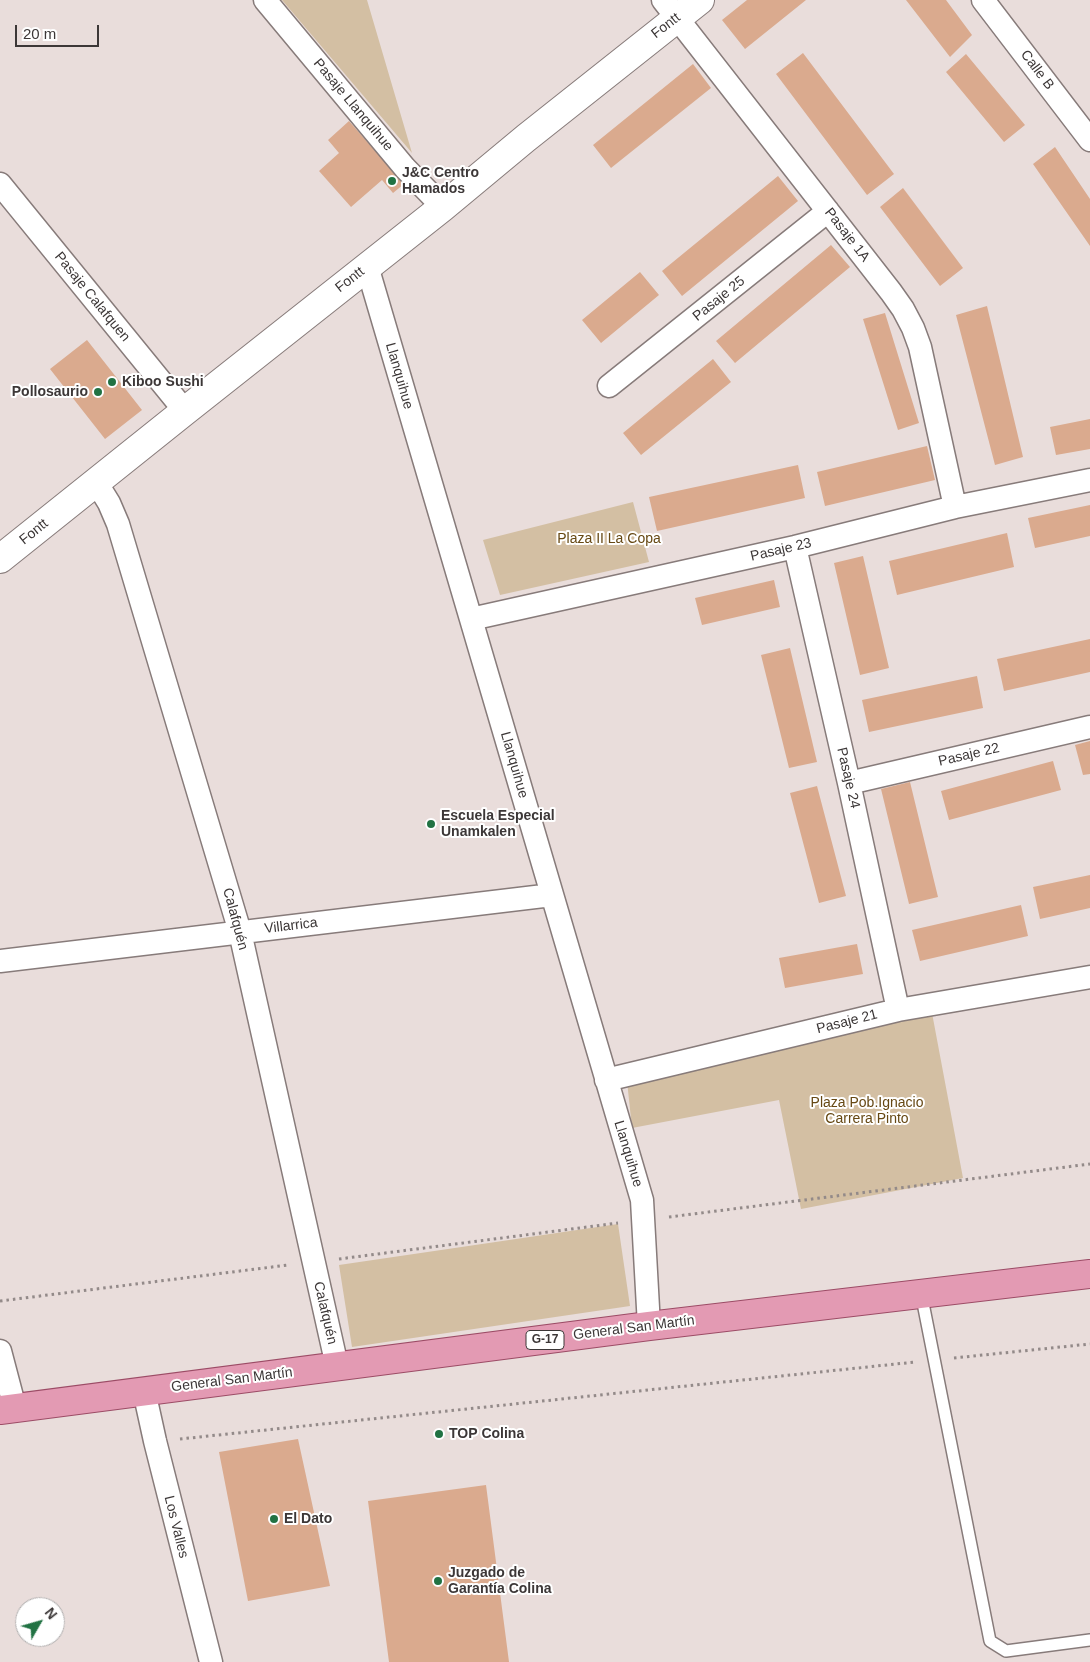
<!DOCTYPE html>
<html>
<head>
<meta charset="utf-8">
<style>
  body { margin:0 }
  #map { position:relative; width:1090px; height:1662px; overflow:hidden; background:#e9dddb; font-family:Helvetica,sans-serif }
  canvas { display:block }
  .north { position:absolute; left:15px; top:1597px; width:50px; height:50px; box-sizing:border-box; background:#fff; border:1px solid #b1afaf; border-radius:50%; rotate:52deg; font-size:14px; font-weight:700; line-height:20px; text-align:center; color:#3c3737 }
  .north::after { content:''; display:block; margin:auto; width:18px; height:22px; background:#217243; clip-path:polygon(50% 0,100% 100%,50% 72%,0 100%) }
  .scale { position:absolute; left:15px; top:25px; width:84px; height:22px; box-sizing:border-box; border:2px solid #3c3737; border-top:0; padding-left:6px; font-size:15px; line-height:18px; white-space:nowrap; color:#3c3737; -webkit-text-stroke:4px #fff; paint-order:stroke }
</style>
</head>
<body>
<div id="map">
<canvas width="1090" height="1662"></canvas>
<div class="north">N</div>
<div class="scale">20 m</div>
</div>
<script>
const ctx = document.querySelector('canvas').getContext('2d');
ctx.lineJoin = 'round';
function paint(path, color) { ctx.fillStyle = color; ctx.fill(path, 'evenodd'); }
const shape = rows => new Path2D(rows.map(r => 'M' + r).join(''));
function stroke(path, color, width, dash) { ctx.strokeStyle = color; ctx.lineWidth = width; ctx.lineCap = dash ? 'butt' : 'round'; ctx.setLineDash(dash || []); ctx.stroke(path); }
function label(font, color, halo, rows, align = 'center') {
  ctx.font = font + ' Helvetica,sans-serif'; ctx.lineWidth = 4; ctx.setLineDash([]); ctx.textBaseline = 'middle'; ctx.strokeStyle = halo; ctx.fillStyle = color; for (const [text, x, y, turn = 0] of rows) {
    ctx.save(); ctx.translate(x, y); ctx.rotate((+turn || 0) * Math.PI / 180); ctx.textAlign = isNaN(turn) ? turn : align; if (halo) ctx.strokeText(text, 0, 0); ctx.fillText(text, 0, 0); ctx.restore();
  }
}
const green = shape([
  [282,0,367,0,412,153],
  [633,502,649,562,500,595,483,540],
  [932,1013,963,1178,801,1209,779,1100,632,1128,627,1081],
  [618,1224,630,1306,352,1347,339,1265]
]);
const building = shape([
  [747,0,806,0,745,49,722,20],
  [906,0,946,0,972,35,950,57],
  [803,53,894,174,867,195,776,74],
  [966,54,1025,125,1004,142,946,72],
  [693,64,711,88,611,168,593,145],
  [349,121,404,184,393,193,382,180,351,207,319,171,339,153,328,140],
  [1055,147,1090,199,1090,246,1033,164],
  [778,176,798,201,682,296,662,271],
  [903,188,963,268,940,286,880,207],
  [831,245,850,267,735,363,716,341],
  [640,272,659,295,601,343,582,320],
  [987,306,1023,457,995,465,956,315],
  [885,313,919,423,898,430,863,319],
  [87,340,142,410,105,439,50,369],
  [713,359,731,382,641,455,623,433],
  [1090,419,1090,449,1056,455,1050,427],
  [927,446,935,480,825,506,817,472],
  [798,465,805,498,657,531,649,497],
  [1090,505,1090,536,1035,548,1028,518],
  [1007,533,1014,567,897,595,889,561],
  [863,556,889,668,860,675,834,563],
  [774,580,780,607,702,625,695,598],
  [1090,639,1090,672,1004,691,997,659],
  [790,648,817,762,789,768,761,655],
  [977,676,983,708,869,732,862,700],
  [1090,741,1090,774,1083,775,1075,745],
  [1053,761,1061,790,949,820,941,791],
  [910,782,938,897,909,904,881,789],
  [817,786,846,896,819,903,790,793],
  [1090,875,1090,908,1040,919,1033,887],
  [1021,905,1028,936,920,961,912,930],
  [857,944,863,974,785,988,779,958],
  [298,1439,330,1586,248,1601,219,1452],
  [486,1485,509,1662,389,1662,368,1501]
]);
const path = shape([
  [669,1217,1090,1164],
  [339,1259,618,1223],
  [0,1301,288,1265],
  [954,1358,1090,1344],
  [180,1439,915,1362]
]);
const service = shape([
  [921,1293,990,1641,1006,1651,1090,1640]
]);
const minor = shape([
  [265,0,405,168,443,207],
  [663,0,891,292,903,309,913,328,920,347,955,507],
  [983,0,1090,140],
  [0,184,185,411],
  [367,266,642,1200,649,1326],
  [609,386,828,211],
  [96,482,109,503,118,524,240,932,337,1366],
  [795,547,849,783,898,1010],
  [471,619,795,547,955,507,1090,480],
  [849,783,1090,727],
  [0,961,552,895],
  [606,1080,898,1010,1090,977],
  [0,1351,15,1408],
  [144,1391,155,1441,211,1662]
]);
const secondary = shape([
  [0,559,185,411,443,207,526,138,700,0]
]);
const primary = shape([
  [0,1410,649,1326,1090,1274]
]);
const markers = [
  [392,181,5,"#217243"],
  [112,382,5,"#217243"],
  [98,392,5,"#217243"],
  [431,824,5,"#217243"],
  [439,1434,5,"#217243"],
  [274,1519,5,"#217243"],
  [438,1581,5,"#217243"]
];
const shields = [
  [545,1340,38]
];
const shieldNames = [
  ["G-17",545,1340]
];
const streetNames = [
  ["Fontt",666,26,-38],
  ["Calle B",1037,70,53],
  ["Pasaje Llanquihue",353,105,50],
  ["Pasaje 1A",847,235,52],
  ["Fontt",350,280,-38],
  ["Pasaje Calafquen",92,297,51],
  ["Pasaje 25",719,299,-39],
  ["Llanquihue",399,376,74],
  ["Fontt",34,532,-39],
  ["Pasaje 23",781,550,-13],
  ["Pasaje 22",969,755,-13],
  ["Llanquihue",514,765,74],
  ["Pasaje 24",848,778,77],
  ["Calafquén",235,919,75],
  ["Villarrica",291,926,-7],
  ["Pasaje 21",847,1022,-14],
  ["Llanquihue",628,1154,73],
  ["Calafquén",325,1313,77],
  ["General San Martín",634,1328,-7],
  ["General San Martín",232,1380,-7],
  ["Los Valles",176,1527,76]
];
const poiNames = [
  ["J&C Centro",402,173],
  ["Hamados",402,189],
  ["Kiboo Sushi",122,382],
  ["Pollosaurio",88,392,"right"],
  ["Escuela Especial",441,816],
  ["Unamkalen",441,832],
  ["TOP Colina",449,1434],
  ["El Dato",284,1519],
  ["Juzgado de",448,1573],
  ["Garantía Colina",448,1589]
];
const parkNames = [
  ["Plaza II La Copa",609,539],
  ["Plaza Pob.Ignacio",867,1103],
  ["Carrera Pinto",867,1119]
];
paint(green, '#d3bfa3');
paint(building, '#daaa8e');
stroke(service, '#877b7a', 14);
stroke(minor, '#877b7a', 25);
stroke(secondary, '#877b7a', 30);
stroke(primary, '#9c4c66', 30);
stroke(path, '#938a89', 3, [2.5, 4]);
stroke(service, '#fff', 11);
stroke(minor, '#fff', 22);
stroke(secondary, '#fff', 28);
stroke(primary, '#e39ab3', 28);
for (const [x, y, r, color] of markers) { const dot = new Path2D(); dot.arc(x, y, r, 0, 2 * Math.PI); ctx.fillStyle = color; ctx.fill(dot); stroke(dot, '#fff', 2); }
for (const [x, y, w] of shields) { const box = new Path2D(); box.roundRect(x - w / 2, y - 9.5, w, 19, 4); ctx.fillStyle = '#fff'; ctx.fill(box); stroke(box, '#3c3737', 1); }
label('bold 12px', '#3c3737', null, shieldNames);
label('14px', '#3c3737', '#fff', streetNames);
label('bold 14px', '#3c3737', '#fff', poiNames, 'left');
label('14px', '#664813', '#fff', parkNames);
</script>
</body>
</html>
